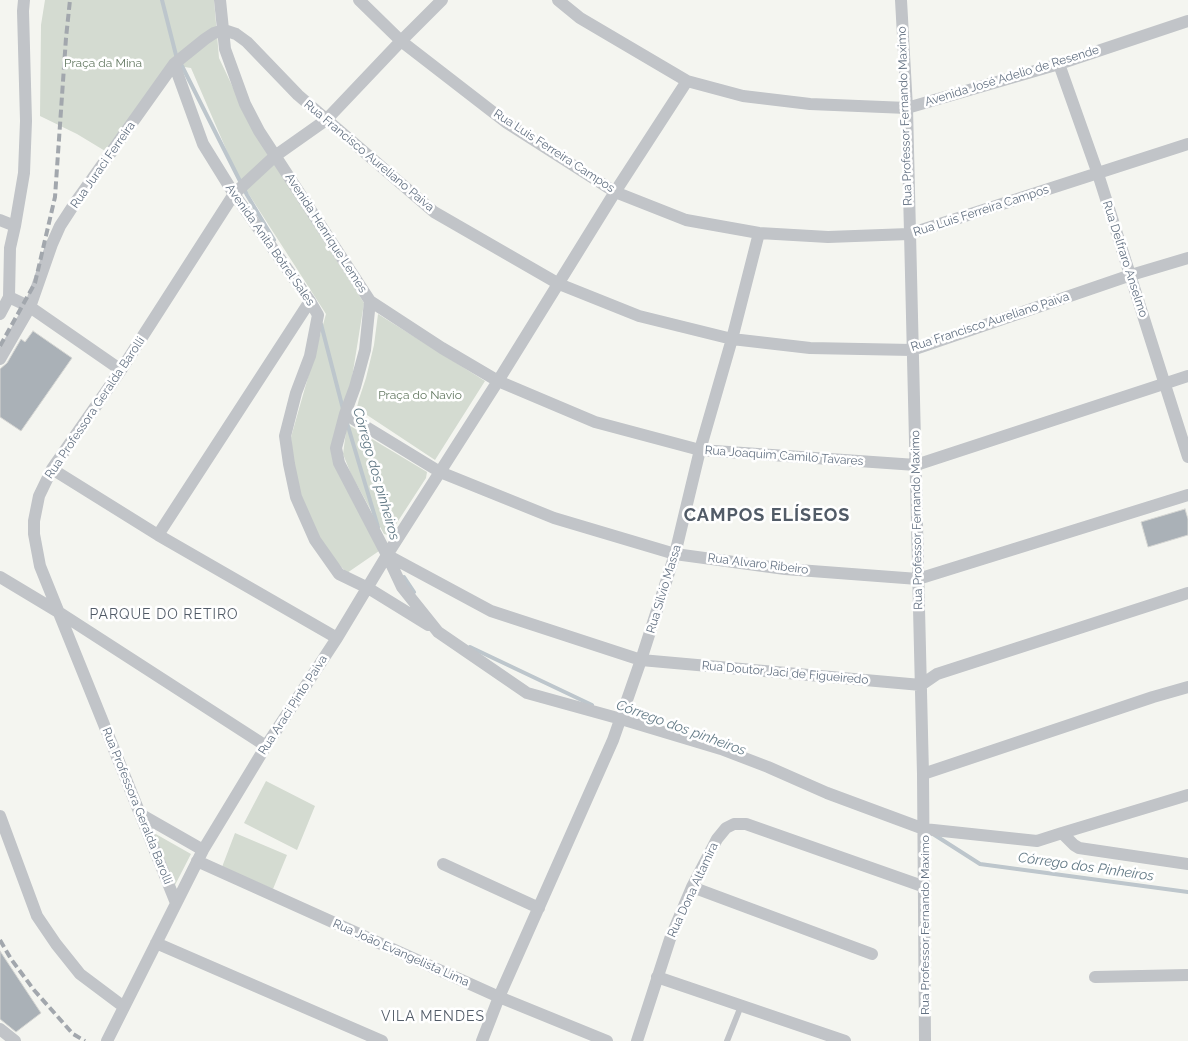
<!DOCTYPE html>
<html>
<head>
<meta charset="utf-8">
<style>
  body { margin:0 }
  canvas { display:block; background:#f4f5f0 }
</style>
</head>
<body>
<canvas width="1188" height="1041"></canvas>
<script>
const ctx = document.querySelector('canvas').getContext('2d');
ctx.lineJoin = 'round';
function paint(path, color) { ctx.fillStyle = color; ctx.fill(path, 'evenodd'); }
const shape = rows => new Path2D(rows.map(r => 'M' + r).join(''));
function stroke(path, color, width, dash) { ctx.strokeStyle = color; ctx.lineWidth = width; ctx.lineCap = dash ? 'butt' : 'round'; ctx.setLineDash(dash || []); ctx.stroke(path); }
function label(font, color, halo, rows, align = 'center') {
  ctx.font = font + ' Raleway,sans-serif'; ctx.lineWidth = 5; ctx.setLineDash([]); ctx.textBaseline = 'middle'; ctx.strokeStyle = halo; ctx.fillStyle = color; for (const [text, x, y, turn = 0] of rows) {
    ctx.save(); ctx.translate(x, y); ctx.rotate((+turn || 0) * Math.PI / 180); ctx.textAlign = isNaN(turn) ? turn : align; if (halo) ctx.strokeText(text, 0, 0); ctx.fillText(text, 0, 0); ctx.restore();
  }
}
const green = shape([
  [45,0,214,0,219,58,255,134,364,303,351,384,333,438,379,551,347,573,314,537,296,497,291,437,326,314,239,179,191,68,178,66,115,157,77,134,40,116,41,25],
  [378,314,485,381,435,460,367,415,357,407,359,399,366,378,374,345],
  [347,424,427,472,426,478,389,535,384,534,351,474,343,454],
  [266,781,315,806,297,850,244,823],
  [154,833,191,854,175,885],
  [235,833,287,855,273,889,222,867]
]);
const stream = shape([
  [162,0,177,59],
  [178,65,182,66,247,195,274,240],
  [321,324,343,409],
  [347,423,378,527],
  [404,577,414,592],
  [470,647,592,705],
  [933,834,980,864,1188,892]
]);
const building = shape([
  [33,331,72,358,21,431,0,417,0,369,7,363,21,339,25,342,33,331],
  [1185,509,1188,519,1188,535,1148,547,1141,522,1185,509],
  [0,951,41,1013,16,1032,0,1019,0,951]
]);
const lane = shape([
  [727,1041,741,1006]
]);
const street = shape([
  [220,0,225,49,245,104,259,131,370,301,365,350,355,387,345,414,336,448,339,463,387,555,402,587,438,632,527,693,621,719,721,749,768,767,827,793,924,829,1037,841,1062,833,1074,845,1079,848,1188,864],
  [359,0,401,41,507,123,615,192,686,220,759,233,828,237,909,234,1188,144],
  [558,0,580,18,687,81,743,96,810,104,907,108,1059,64,1188,21],
  [901,0,907,108,923,774,925,1041],
  [174,64,203,144,234,194,310,301,318,315,310,356,296,393,285,436,289,464,296,497,315,540,339,574,368,588,428,625],
  [1059,64,1098,174,1188,457],
  [0,220,15,226],
  [9,297,30,307,121,370],
  [370,301,442,348,498,381,595,422,700,450,916,465,1188,376],
  [0,314,9,297,10,248,15,226,24,173,26,121,23,11,24,0],
  [0,359,30,307,52,244,60,226,75,203,174,64,205,39,214,33,224,30,236,34,247,42,298,95,434,212,559,284,639,316,732,339,810,348,912,350,1131,275,1188,258],
  [345,414,440,472,554,518,675,554,785,569,918,579,1188,495],
  [52,469,158,535,337,638],
  [158,535,310,301],
  [387,555,491,611,641,660,921,685,937,674,1188,593],
  [0,577,60,613,266,746],
  [923,774,1153,697,1188,687],
  [140,814,203,850],
  [0,816,37,916,56,944,80,974,124,1007],
  [1062,833,1188,795],
  [197,861,499,997,607,1041],
  [443,864,539,908],
  [692,887,872,954],
  [176,903,40,566,34,534,34,521,39,496,52,469,121,370,234,194,275,156,326,120,401,41,442,0],
  [156,943,382,1041],
  [657,977,845,1041],
  [1095,977,1188,975],
  [0,1029,15,1041],
  [107,1041,203,850,266,746,337,638,387,555,498,381,615,192,687,81],
  [482,1041,499,997,613,740,641,660,675,554,700,450,732,339,759,233],
  [637,1041,670,939,692,887,717,839,726,828,734,824,746,824,925,887]
]);
const rail = shape([
  [0,346,35,283,55,197,66,38,70,0],
  [0,940,11,959,34,990,73,1034,85,1041]
]);
const parkNames = [
  ["Praça da Mina",103,63],
  ["Praça do Navio",420,395]
];
const streetNames = [
  ["Avenida José Adelio de Resende",1012,76,-17],
  ["Rua Professor Fernando Maximo",905,116,-92],
  ["Rua Luis Ferreira Campos",554,151,33],
  ["Rua Francisco Aureliano Paiva",369,156,40],
  ["Rua Juraci Ferreira",103,165,-55],
  ["Rua Luis Ferreira Campos",981,211,-18],
  ["Avenida Henrique Lemes",326,233,57],
  ["Avenida Anita Botrel Sales",270,245,55],
  ["Rua Delfraro Anselmo",1125,259,72],
  ["Rua Francisco Aureliano Paiva",990,322,-18],
  ["Rua Professora Geralda Barolli",95,408,-56],
  ["Rua Joaquim Camilo Tavares",784,456,4],
  ["Rua Professor Fernando Maximo",917,520,-91],
  ["Rua Alvaro Ribeiro",758,564,7],
  ["Rua Silvio Massa",664,589,-73],
  ["Rua Doutor Jaci de Figueiredo",785,673,5],
  ["Rua Araci Pinto Paiva",293,705,-57],
  ["Rua Professora Geralda Barolli",137,806,68],
  ["Rua Dona Altamira",693,890,-65],
  ["Rua Professor Fernando Maximo",925,925,-90],
  ["Rua João Evangelista Lima",401,953,24]
];
const waterNames = [
  ["Córrego dos pinheiros",376,474,74],
  ["Córrego dos pinheiros",681,728,20],
  ["Córrego dos Pinheiros",1086,867,8]
];
const neighbourhoodNames = [
  ["PARQUE DO RETIRO",164,615],
  ["VILA MENDES",433,1017]
];
const districtNames = [
  ["CAMPOS ELÍSEOS",767,516]
];
paint(green, '#d4dbd1');
stroke(stream, '#bdc6cc', 4);
paint(building, '#aab1b7');
stroke(building, '#d5d6d3', 1);
stroke(lane, '#c1c4c8', 6);
stroke(street, '#c1c4c8', 12);
stroke(rail, '#a2a7ad', 4, [8, 4]);
label('12px', '#647962', '#fff', parkNames);
label('12px', '#637182', '#fff', streetNames);
label('italic 14px', '#637a86', '#fff', waterNames);
ctx.letterSpacing = '1px';
label('14px', '#515b67', '#fff', neighbourhoodNames);
ctx.letterSpacing = '0px';
ctx.letterSpacing = '1px';
label('bold 18px', '#515b67', '#fff', districtNames);
ctx.letterSpacing = '0px';
</script>
</body>
</html>
